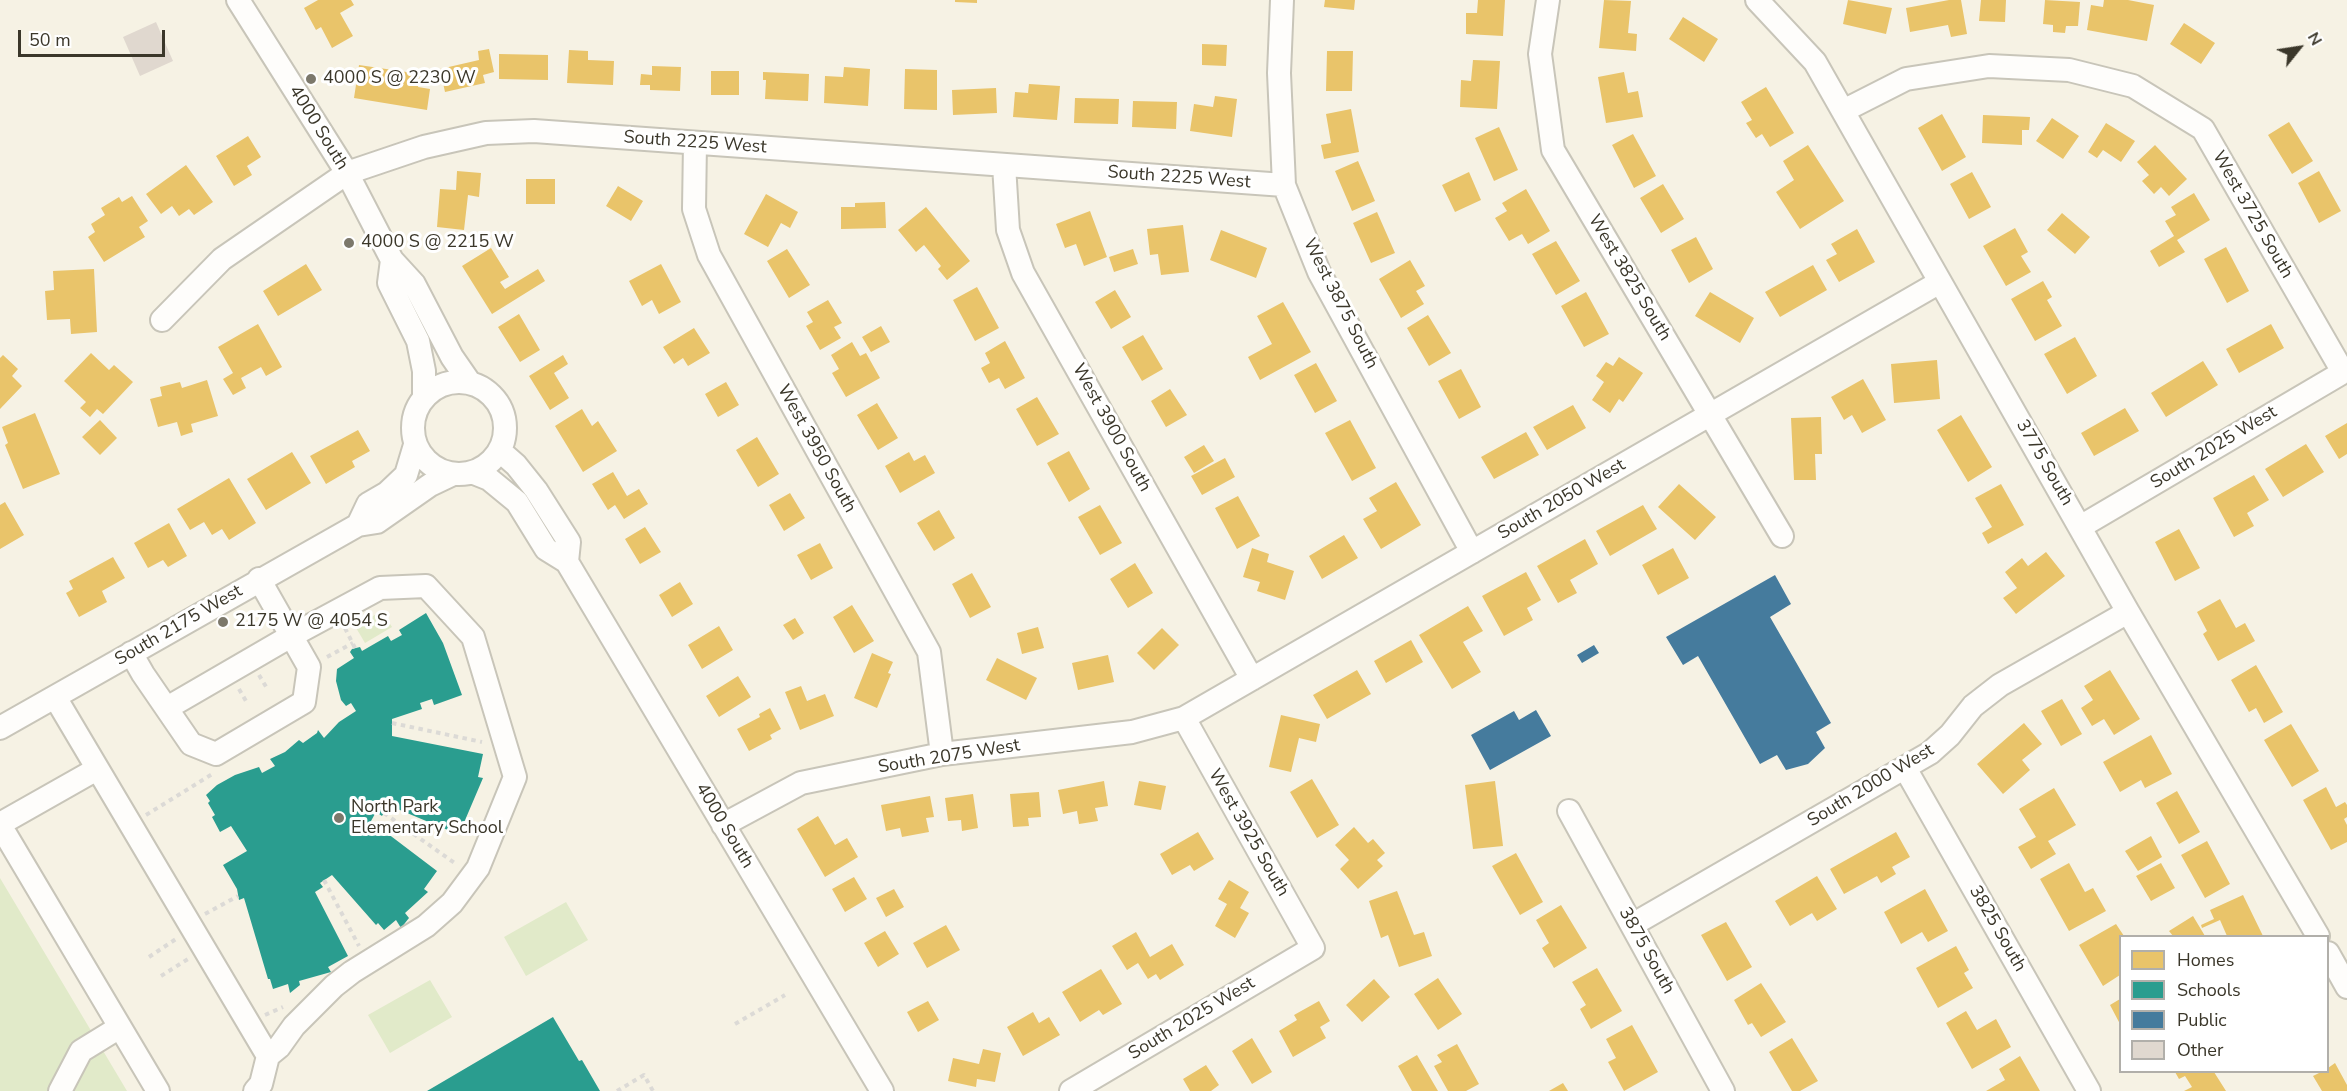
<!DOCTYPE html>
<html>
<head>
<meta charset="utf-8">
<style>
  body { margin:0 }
  #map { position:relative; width:2347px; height:1091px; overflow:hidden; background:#f6f2e4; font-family:"Nunito Sans",sans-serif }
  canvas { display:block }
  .legend { position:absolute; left:2119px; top:935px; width:210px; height:138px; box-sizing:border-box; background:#fff; border:2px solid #b1afaa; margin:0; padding:8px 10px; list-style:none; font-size:18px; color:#3b372a }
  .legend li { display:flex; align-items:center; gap:12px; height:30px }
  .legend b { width:30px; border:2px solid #b1afaa }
  .north { position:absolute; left:2269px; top:18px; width:60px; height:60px; -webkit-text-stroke:4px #fff; paint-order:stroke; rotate:60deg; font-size:16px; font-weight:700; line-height:24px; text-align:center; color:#3b372a }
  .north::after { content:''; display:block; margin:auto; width:21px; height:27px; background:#3b372a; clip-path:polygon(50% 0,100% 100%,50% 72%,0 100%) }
  .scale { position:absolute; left:18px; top:30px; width:147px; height:27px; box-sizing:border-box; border:3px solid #3b372a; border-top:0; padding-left:8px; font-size:18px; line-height:21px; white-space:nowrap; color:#3b372a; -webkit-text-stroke:4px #fff; paint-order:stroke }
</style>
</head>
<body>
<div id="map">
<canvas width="2347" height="1091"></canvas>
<ul class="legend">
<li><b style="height:16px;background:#e9c46a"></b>Homes</li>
<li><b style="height:16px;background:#2a9d8f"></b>Schools</li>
<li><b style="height:16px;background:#457b9d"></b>Public</li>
<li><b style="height:16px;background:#e0d8cf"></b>Other</li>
</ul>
<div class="north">N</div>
<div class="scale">50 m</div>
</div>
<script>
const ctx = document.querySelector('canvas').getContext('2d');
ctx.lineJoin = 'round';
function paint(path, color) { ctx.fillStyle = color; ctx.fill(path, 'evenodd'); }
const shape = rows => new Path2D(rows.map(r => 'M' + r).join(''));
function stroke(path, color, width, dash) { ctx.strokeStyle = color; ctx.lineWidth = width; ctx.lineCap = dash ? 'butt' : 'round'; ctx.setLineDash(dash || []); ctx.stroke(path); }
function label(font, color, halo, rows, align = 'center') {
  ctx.font = font + ' "Nunito Sans",sans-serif'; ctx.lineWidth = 6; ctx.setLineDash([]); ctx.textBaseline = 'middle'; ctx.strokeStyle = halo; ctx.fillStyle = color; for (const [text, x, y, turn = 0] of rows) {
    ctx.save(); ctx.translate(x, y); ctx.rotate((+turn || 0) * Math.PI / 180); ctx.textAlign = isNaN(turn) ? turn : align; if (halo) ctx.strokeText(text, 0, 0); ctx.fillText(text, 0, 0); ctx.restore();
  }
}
const green = shape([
  [382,611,392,627,365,643,355,626],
  [0,878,127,1091,0,1091],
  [566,902,588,940,526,976,504,937],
  [430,980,452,1017,390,1053,368,1015]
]);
const homes = shape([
  [318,0,351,0,354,5,340,13,353,36,332,48,321,27,316,30,304,8],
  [955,0,977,0,977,3,955,2],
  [1325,0,1355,0,1354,10,1324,7],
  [1478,0,1505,0,1503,36,1466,34,1466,13,1477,13],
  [1604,0,1631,1,1628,33,1637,34,1636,51,1599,48],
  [1848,0,1892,8,1886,34,1843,24],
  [1949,0,1961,0,1967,34,1951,37,1948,25,1910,32,1906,8],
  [1981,0,2006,0,2005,22,1979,21],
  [2045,0,2080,2,2078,26,2066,26,2065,33,2053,32,2053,25,2043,24],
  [2104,0,2128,0,2154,5,2147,41,2087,30,2091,5,2103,7],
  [1683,17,1718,39,1704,62,1669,39],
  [2184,23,2215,43,2201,64,2170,44],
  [1202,44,1227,45,1226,66,1202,65],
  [489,49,494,72,483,75,485,83,445,92,440,69,479,60,478,51],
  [569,50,588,51,588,60,614,61,613,85,567,83],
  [1327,51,1353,51,1352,91,1326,91],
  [499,54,548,55,548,80,499,79],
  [1473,60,1500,61,1497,109,1460,107,1461,80,1471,81],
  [359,65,420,74,418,87,430,89,427,110,354,98],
  [652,66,681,67,680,91,650,90,650,85,640,85,641,74,652,75],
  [844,67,870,69,868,106,824,103,825,76,843,77],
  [905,69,937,70,937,110,904,109],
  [711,71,739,71,739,95,711,95],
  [763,72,809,74,808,101,765,99,766,80,763,80],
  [1624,72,1628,93,1638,91,1643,117,1606,123,1598,77],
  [1029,84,1060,86,1057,120,1013,117,1015,92,1028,93],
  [1766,87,1794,133,1770,147,1762,134,1756,138,1746,123,1752,120,1741,102],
  [996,88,997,113,953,115,952,90],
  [1215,96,1237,99,1232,137,1190,131,1194,104,1213,107],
  [1075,98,1119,99,1118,124,1074,123],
  [1133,101,1177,102,1176,129,1132,127],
  [1351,109,1359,152,1324,159,1321,145,1331,143,1326,114],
  [1942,114,1966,157,1942,171,1918,128],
  [1983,115,2030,117,2029,130,2022,130,2022,145,1982,143],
  [2052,118,2079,136,2063,159,2036,141],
  [2289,122,2313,161,2292,174,2268,135],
  [2106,123,2135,141,2121,162,2103,150,2097,158,2088,152],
  [1499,127,1518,170,1494,181,1475,138],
  [1633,134,1656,176,1634,188,1612,145],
  [248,136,261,157,247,166,252,175,234,186,216,156],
  [1808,145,1844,201,1800,229,1776,192,1794,180,1783,161],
  [2155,145,2187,179,2169,196,2161,187,2154,194,2142,181,2149,175,2137,162],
  [1358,161,1375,201,1352,211,1335,171],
  [186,165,213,202,194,215,189,209,179,216,172,206,161,214,146,194],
  [457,171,481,173,479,197,468,195,464,230,437,227,440,189,456,190],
  [2319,171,2341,211,2319,223,2298,183],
  [1469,172,1481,200,1455,212,1442,185],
  [1972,172,1991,207,1969,219,1950,184],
  [526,179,555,179,555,204,526,204],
  [1663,184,1684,219,1661,233,1640,198],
  [618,186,643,201,631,221,606,206],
  [1526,189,1550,231,1528,244,1522,234,1509,241,1495,218,1507,211,1502,203],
  [2194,193,2210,220,2177,240,2185,252,2159,267,2150,251,2174,236,2165,221,2176,215,2171,207],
  [766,194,798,212,790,228,781,223,768,247,744,234],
  [132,196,148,221,139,227,145,237,104,262,88,237,95,232,91,224,105,215,101,208,119,197,122,202],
  [885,202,886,228,841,229,841,207,855,207,855,203],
  [926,207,970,261,947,280,938,269,941,266,924,245,916,252,898,230],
  [1090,211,1107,257,1084,266,1076,244,1065,248,1056,224],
  [1377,212,1395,253,1371,263,1353,223],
  [2062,213,2090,237,2075,254,2047,230],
  [1183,225,1189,272,1161,275,1158,254,1150,255,1147,229],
  [2015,228,2028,252,2021,256,2031,272,2006,286,1983,246],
  [1857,229,1875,262,1839,282,1826,260,1837,254,1831,244],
  [1221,230,1267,248,1256,278,1210,260],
  [1696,237,1713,269,1689,283,1671,250],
  [1556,241,1580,281,1556,295,1532,254],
  [2226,247,2249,291,2227,303,2204,259],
  [491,248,509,277,500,282,505,289,538,269,545,281,492,314,462,266],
  [787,249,810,285,789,298,767,261],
  [1133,249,1138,264,1114,272,1109,257],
  [1410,260,1425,286,1416,291,1424,304,1401,318,1379,279],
  [306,264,322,290,278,316,263,291],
  [661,264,681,302,659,314,652,300,642,306,629,281],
  [1813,265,1827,290,1780,317,1765,292],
  [94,269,97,332,71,334,70,319,47,320,45,291,54,290,53,271],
  [2043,281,2052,297,2047,300,2062,326,2035,341,2011,299],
  [977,287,999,328,975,341,953,300],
  [1115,290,1131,317,1111,329,1095,302],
  [1586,292,1609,334,1584,347,1561,306],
  [1710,292,1754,318,1740,343,1695,316],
  [828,300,842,323,834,327,841,338,820,350,806,326,813,322,807,312],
  [1283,302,1311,352,1260,380,1248,357,1272,344,1257,316],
  [519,314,540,350,520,362,498,327],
  [1428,315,1451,353,1429,366,1407,328],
  [258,324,282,367,266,376,261,367,241,378,246,388,233,395,223,379,233,373,218,347],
  [2271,324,2284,348,2239,373,2226,349],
  [881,326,890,342,871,352,862,337],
  [694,328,710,353,688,366,683,358,674,364,663,347],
  [1143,335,1163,369,1142,381,1122,347],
  [2075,337,2097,376,2067,394,2044,354],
  [1005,341,1025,378,1005,389,999,378,989,383,981,368,990,363,985,353],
  [852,342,860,356,866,353,880,378,846,397,832,373,839,369,831,355],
  [91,353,109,370,114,365,133,382,103,414,97,409,90,417,80,408,86,402,64,381],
  [3,355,18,369,12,376,22,386,0,409,0,358],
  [563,355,568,364,554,373,569,398,550,410,529,376],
  [1619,357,1643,373,1623,402,1619,399,1610,413,1592,400,1604,382,1596,376,1606,362,1613,366],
  [1937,360,1940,399,1894,403,1891,364],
  [2203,361,2218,385,2166,417,2151,393],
  [1316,363,1337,401,1315,413,1294,375],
  [1461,369,1481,407,1459,419,1438,381],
  [1863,379,1886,420,1862,433,1852,415,1844,420,1831,397],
  [207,380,218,416,191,424,193,432,181,436,177,422,158,427,150,399,162,396,160,387,180,382,182,388],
  [726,382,739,405,718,417,705,394],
  [1170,389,1187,415,1166,427,1151,401],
  [1037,397,1059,434,1037,446,1016,409],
  [877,403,898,438,878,450,857,415],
  [1573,405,1586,428,1547,450,1533,427],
  [2125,408,2139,431,2094,456,2081,433],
  [582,409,592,426,598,421,617,451,583,472,555,426],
  [35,413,60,474,23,489,5,445,8,443,2,427],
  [1961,415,1992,467,1968,482,1937,430],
  [1821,417,1822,454,1815,454,1816,480,1794,480,1791,418],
  [100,420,117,438,100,455,82,437],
  [1350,420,1376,468,1352,481,1325,433],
  [2347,423,2347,454,2339,459,2325,436],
  [358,430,370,451,352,461,355,467,326,484,310,456],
  [1526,432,1539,455,1494,479,1481,457],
  [757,437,779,474,758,487,736,450],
  [2306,444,2324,472,2283,497,2265,469],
  [1204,445,1214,461,1194,473,1184,457],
  [1069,451,1090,489,1069,502,1047,463],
  [292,452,311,483,266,510,247,479],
  [909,452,914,461,925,455,935,473,900,493,885,466],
  [1225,458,1235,477,1202,495,1191,476],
  [613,472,627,496,639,489,648,504,624,519,615,505,608,510,592,484],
  [2254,475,2269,500,2247,513,2254,526,2234,537,2213,498],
  [229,478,256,523,229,540,222,529,212,535,204,522,190,530,177,509],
  [1396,482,1421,525,1381,549,1363,519,1377,511,1369,498],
  [1679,484,1716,517,1695,540,1658,507],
  [2001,484,2024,525,1988,544,1982,533,1992,527,1975,498],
  [790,493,805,518,784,531,769,505],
  [1238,496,1260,536,1237,549,1215,508],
  [5,502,24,535,0,549,0,505],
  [1100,505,1122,543,1100,555,1078,517],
  [1643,505,1657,529,1610,556,1596,531],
  [939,510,955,538,934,551,917,523],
  [169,523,187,556,168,567,163,560,148,568,134,543],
  [645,527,661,552,640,564,625,539],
  [2179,529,2200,568,2175,581,2155,542],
  [1344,535,1358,558,1322,579,1309,556],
  [1585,539,1598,564,1570,580,1577,593,1558,603,1537,566],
  [820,543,833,568,811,580,797,555],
  [1252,548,1269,554,1267,562,1294,571,1285,600,1257,591,1260,582,1243,577],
  [1673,548,1689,578,1658,595,1642,565],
  [2046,552,2065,576,2016,614,2003,598,2017,588,2005,572,2022,558,2028,566],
  [113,557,125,578,102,591,107,602,79,617,66,593,73,589,69,581],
  [1135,563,1153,593,1128,608,1110,579],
  [1526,572,1541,600,1527,608,1533,620,1504,636,1482,596],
  [972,573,991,607,970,618,952,584],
  [680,582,693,604,672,617,659,595],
  [2220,599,2236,628,2245,623,2255,641,2218,661,2203,634,2207,631,2197,612],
  [852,605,874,641,854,653,833,617],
  [1468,606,1483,631,1463,642,1481,672,1452,689,1419,635],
  [795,618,804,633,793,640,783,625],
  [719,626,733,650,702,669,688,645],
  [1038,627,1044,648,1022,654,1017,633],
  [1162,628,1179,645,1154,670,1137,653],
  [1411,640,1423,662,1386,683,1374,661],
  [872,653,893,662,888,673,891,674,877,708,854,698],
  [1108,655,1114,682,1078,690,1072,663],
  [997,658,1037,678,1026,700,986,680],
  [2256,665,2283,712,2264,723,2256,708,2249,712,2231,680],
  [1357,670,1371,694,1327,719,1313,695],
  [2110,670,2140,719,2114,735,2104,719,2092,726,2081,708,2093,700,2084,686],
  [738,676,751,697,719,717,706,696],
  [801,686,807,701,825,694,834,716,800,730,785,692],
  [2062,699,2082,734,2061,746,2041,711],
  [770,708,781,729,770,735,772,739,749,751,737,729,760,717,759,714],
  [1281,715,1320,724,1316,742,1299,738,1291,772,1269,767],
  [2024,723,2042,744,2022,760,2030,770,2003,794,1977,764],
  [2291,724,2319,771,2292,787,2264,740],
  [2151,735,2172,774,2145,788,2141,780,2120,792,2103,762],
  [1312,779,1339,825,1317,838,1290,792],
  [1104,781,1108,806,1095,808,1098,821,1079,824,1077,811,1063,814,1058,790],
  [1139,781,1166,786,1161,810,1134,805],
  [1495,781,1503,846,1473,849,1465,785],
  [2326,787,2336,807,2345,802,2347,805,2347,817,2344,819,2347,825,2347,842,2331,850,2303,800],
  [2054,788,2076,825,2048,841,2056,854,2031,869,2018,847,2036,837,2019,809],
  [2177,791,2200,832,2179,844,2156,803],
  [1039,792,1041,817,1028,818,1029,826,1013,827,1010,794],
  [973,794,978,828,962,831,961,820,948,821,945,798],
  [930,796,934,817,926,818,929,832,902,837,900,828,886,831,881,805],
  [818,816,835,845,847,838,858,857,825,877,797,829],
  [1354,827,1368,843,1373,839,1385,853,1377,860,1383,866,1358,889,1340,869,1349,860,1335,845],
  [1198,832,1214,859,1194,871,1190,865,1172,875,1160,854],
  [1896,832,1910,857,1892,867,1896,874,1881,883,1877,876,1844,894,1830,869],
  [2151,836,2162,857,2138,871,2125,851],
  [2207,841,2230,884,2205,898,2181,855],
  [1516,853,1543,902,1520,915,1492,866],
  [2069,863,2085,892,2093,888,2106,911,2069,931,2040,879],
  [2161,863,2175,888,2151,901,2136,876],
  [1817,876,1837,909,1817,921,1812,913,1790,926,1775,901],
  [854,877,867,899,845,912,832,889],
  [1229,880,1249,892,1240,908,1249,913,1235,938,1215,926,1227,904,1218,899],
  [894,889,904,907,886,917,876,898],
  [1925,889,1948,931,1928,942,1922,932,1901,944,1884,912],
  [1397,891,1414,935,1424,932,1432,956,1399,967,1388,935,1381,938,1369,901],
  [2243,895,2263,936,2227,936,2220,920,2202,928,2201,925,2214,919,2210,910],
  [1561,905,1587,948,1554,968,1542,948,1549,943,1536,920],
  [2193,916,2205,936,2173,936,2169,931],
  [1726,922,1752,967,1727,981,1701,935],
  [2116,924,2124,936,2120,936,2120,975,2103,986,2079,945],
  [946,925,960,950,927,968,913,943],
  [885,931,899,954,878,967,864,943],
  [1136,932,1150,957,1172,944,1184,965,1160,980,1156,974,1148,979,1138,963,1127,970,1112,946],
  [1956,946,1969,970,1964,973,1973,988,1938,1008,1916,968],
  [1597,968,1622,1011,1591,1029,1580,1009,1586,1005,1572,982],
  [1101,969,1122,1004,1103,1015,1099,1010,1080,1022,1062,992],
  [1438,978,1462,1014,1438,1030,1414,994],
  [1374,979,1390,997,1362,1022,1346,1005],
  [1761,983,1786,1022,1761,1037,1752,1023,1748,1025,1734,1000],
  [2120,999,2120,1024,2110,1005],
  [928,1001,939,1020,918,1032,907,1012],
  [1319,1001,1330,1021,1320,1027,1326,1038,1293,1057,1279,1031,1297,1020,1294,1015],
  [1966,1011,1977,1030,1996,1019,2011,1047,1972,1069,1946,1023],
  [1033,1012,1039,1023,1049,1017,1060,1035,1023,1056,1007,1027],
  [1632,1025,1658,1072,1624,1091,1608,1062,1616,1058,1606,1039],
  [1252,1038,1272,1072,1252,1084,1232,1051],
  [1792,1038,1818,1081,1800,1091,1792,1091,1769,1052],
  [1457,1044,1479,1084,1466,1091,1448,1091,1434,1066,1442,1062,1437,1055],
  [983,1049,1001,1053,995,1082,977,1079,976,1087,948,1081,953,1058,979,1064],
  [1417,1055,1438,1091,1412,1091,1398,1066],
  [2020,1056,2040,1091,1986,1091,2005,1080,1999,1069],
  [2335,1063,2347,1085,2347,1091,2322,1091,2313,1076,2321,1072,2328,1072,2328,1068],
  [1206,1065,1219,1085,1211,1091,1190,1091,1183,1079],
  [2175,1072,2214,1072,2226,1091,2184,1091,2192,1087,2185,1076,2179,1079],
  [1563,1083,1568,1091,1549,1091]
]);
const schools = shape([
  [426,613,443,643,462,695,434,705,432,699,420,703,422,709,392,719,392,736,483,754,478,777,483,778,460,832,451,828,450,831,388,805,382,816,376,812,371,821,437,871,424,889,428,892,405,913,409,918,401,928,396,920,384,930,378,923,376,925,332,875,320,883,323,887,315,892,348,956,328,967,331,972,299,981,300,985,290,993,288,984,273,989,270,979,268,979,244,898,239,900,237,889,223,865,247,851,231,826,220,832,212,817,215,815,208,803,210,801,206,795,217,785,235,775,259,767,262,773,275,766,270,759,285,752,299,740,303,743,317,733,318,730,324,738,339,722,356,711,351,703,346,706,341,700,336,681,337,669,354,658,350,652,352,649,360,647,362,651,388,636,391,641,402,635,399,630],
  [553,1017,579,1061,582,1060,600,1091,427,1091]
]);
const public = shape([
  [1775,575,1791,604,1770,617,1831,723,1816,732,1825,748,1808,764,1786,770,1777,755,1760,764,1698,656,1683,665,1666,637],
  [1594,645,1599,653,1582,663,1577,655],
  [1536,710,1551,736,1490,770,1471,735,1514,711,1519,720]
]);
const building = shape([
  [156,22,173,61,140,76,123,37]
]);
const path = shape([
  [345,628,355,648],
  [327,657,353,643],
  [259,675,268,690],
  [239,689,246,701],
  [392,723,482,742],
  [384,813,456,864],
  [146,815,214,773],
  [324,880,359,946],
  [205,914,238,896],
  [149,957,176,939],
  [161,976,188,959],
  [265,1015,283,1007],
  [735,1024,785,995],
  [617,1091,644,1075,653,1091]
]);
const minor = shape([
  [238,0,347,173,392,260,414,284,452,357,470,383],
  [1282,0,1279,73,1284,185,1319,272,1472,552],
  [1548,0,1540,54,1553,150,1782,536],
  [1757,0,1815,62,2128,612,2318,936],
  [1843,111,1906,79,1989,66,2069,70,2133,86,2203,129,2343,372],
  [695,143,694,209,709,255,929,652,942,754],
  [1004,165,1008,230,1023,273,1252,679],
  [392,260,389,283,418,341,424,371,424,397],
  [162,320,222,259,347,173,424,147,486,133,534,131,1284,185],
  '413 428a46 46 0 1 1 92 0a46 46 0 1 1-92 0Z',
  [500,451,516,465,536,490,569,542,567,562],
  [474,473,489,479,517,502,546,549,567,562,882,1091],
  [358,525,368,504,387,493,406,475,415,445],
  [2080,527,2347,370],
  [131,653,143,674,191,744,216,754,304,702,309,667,259,579],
  [55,697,268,1056,261,1084,255,1091],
  [167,708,291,636,380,588,426,586,473,637,515,777,478,868,452,903,426,926,352,972,334,986,294,1026,279,1047,268,1056],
  [0,728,358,525,377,522,430,485,451,475],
  [1905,768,2089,1091],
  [1569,811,1723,1091],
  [0,824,97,769],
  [0,825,158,1091],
  [723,825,801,783,942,754,1132,732,1184,718,1940,282],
  [1632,925,1930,753,1950,735,1973,706,2000,685,2128,612],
  [2328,953,2347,987],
  [60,1091,81,1051,120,1027],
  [1071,1091,1313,948,1184,718]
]);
const markers = [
  [311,79,6,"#7c786b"],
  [349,243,6,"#7c786b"],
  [223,622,6,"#7c786b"],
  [339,818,6,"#7c786b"]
];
const poiNames = [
  ["4000 S @ 2230 W",323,79],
  ["4000 S @ 2215 W",361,243],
  ["2175 W @ 4054 S",235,622],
  ["North Park",351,808],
  ["Elementary School",351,829]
];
const streetNames = [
  ["4000 South",318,128,58],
  ["South 2225 West",695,143,4],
  ["South 2225 West",1179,178,4],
  ["West 3725 South",2252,215,60],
  ["West 3825 South",1629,278,59],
  ["West 3875 South",1340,304,63],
  ["West 3900 South",1111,428,61],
  ["South 2025 West",2214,448,-31],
  ["West 3950 South",816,449,61],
  ["3775 South",2044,463,60],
  ["South 2050 West",1562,500,-30],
  ["South 2175 West",179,626,-30],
  ["South 2075 West",949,757,-9],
  ["South 2000 West",1871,786,-31],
  ["4000 South",724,826,59],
  ["West 3925 South",1248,833,60],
  ["3825 South",1997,929,60],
  ["3875 South",1646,951,61],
  ["South 2025 West",1192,1019,-31]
];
paint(green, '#e1eac9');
paint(homes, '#e9c46a');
paint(schools, '#2a9d8f');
paint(public, '#457b9d');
paint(building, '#e0d8cf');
stroke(minor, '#c8c5b9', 26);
stroke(path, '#dcdad6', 4, [4.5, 4.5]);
stroke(minor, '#fefdfb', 22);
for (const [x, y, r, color] of markers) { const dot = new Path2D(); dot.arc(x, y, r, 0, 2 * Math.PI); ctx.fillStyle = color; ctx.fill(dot); stroke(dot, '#fff', 2); }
label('18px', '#3b372a', '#fff', poiNames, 'left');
label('18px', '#3b372a', '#fff', streetNames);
</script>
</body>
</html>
